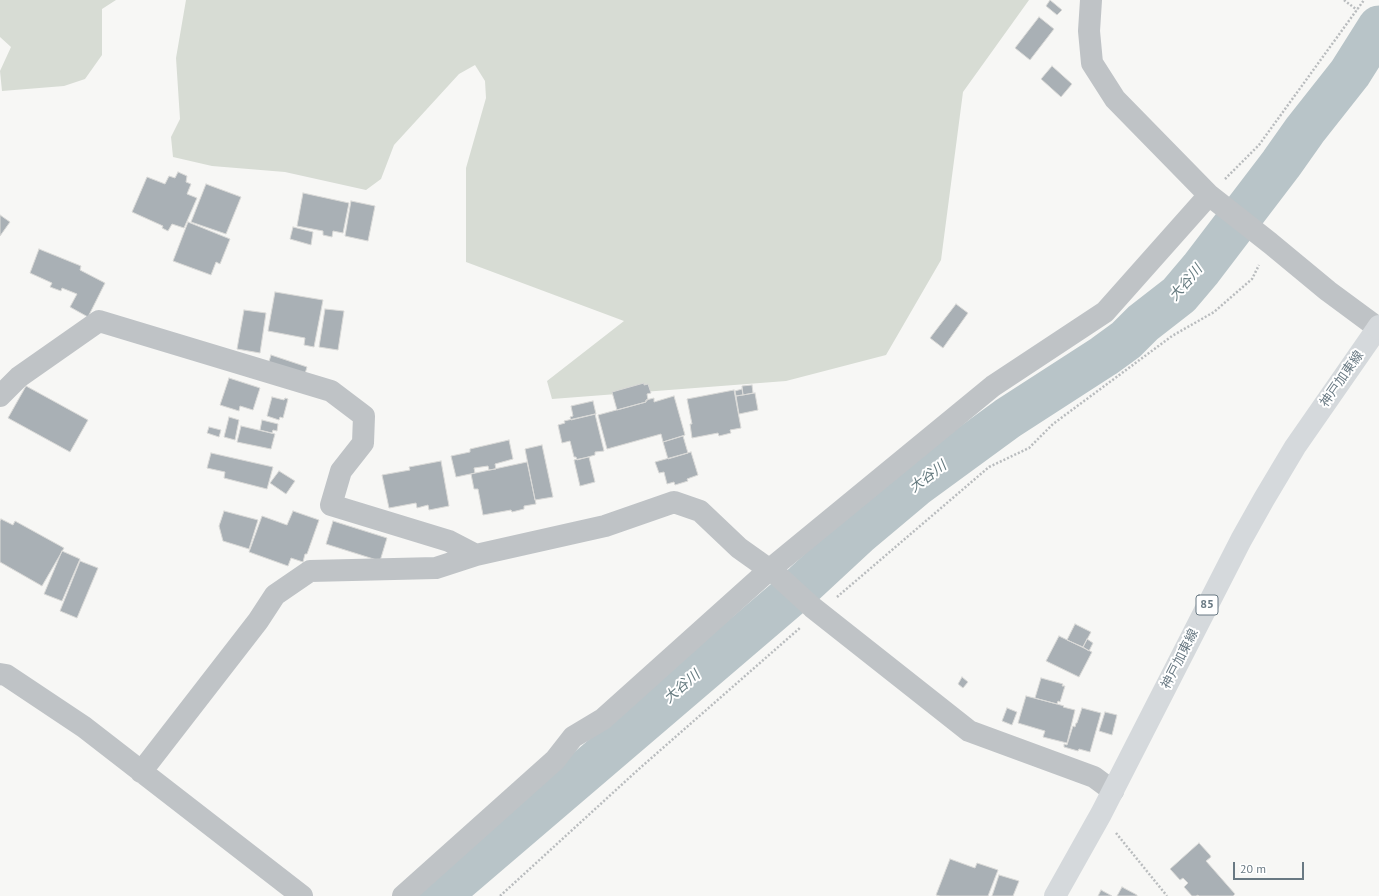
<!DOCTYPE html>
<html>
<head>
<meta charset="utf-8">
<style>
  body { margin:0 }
  #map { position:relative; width:1379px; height:896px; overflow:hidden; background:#f7f7f5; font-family:"PT Sans",sans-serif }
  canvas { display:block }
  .scale { position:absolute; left:1233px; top:862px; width:71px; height:18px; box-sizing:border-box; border:2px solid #697983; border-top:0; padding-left:5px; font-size:12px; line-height:14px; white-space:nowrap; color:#697983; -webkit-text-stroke:3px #fff; paint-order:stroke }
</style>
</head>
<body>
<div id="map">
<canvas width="1379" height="896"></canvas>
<div class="scale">20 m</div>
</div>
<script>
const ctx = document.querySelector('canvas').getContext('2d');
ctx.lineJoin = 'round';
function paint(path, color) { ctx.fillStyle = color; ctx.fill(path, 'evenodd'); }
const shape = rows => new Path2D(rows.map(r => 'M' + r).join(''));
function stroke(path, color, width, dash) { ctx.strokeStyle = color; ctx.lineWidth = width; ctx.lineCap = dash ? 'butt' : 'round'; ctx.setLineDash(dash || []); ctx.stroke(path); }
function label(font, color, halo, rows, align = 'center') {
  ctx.font = font + ' "PT Sans","Noto Sans JP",sans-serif'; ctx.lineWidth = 4; ctx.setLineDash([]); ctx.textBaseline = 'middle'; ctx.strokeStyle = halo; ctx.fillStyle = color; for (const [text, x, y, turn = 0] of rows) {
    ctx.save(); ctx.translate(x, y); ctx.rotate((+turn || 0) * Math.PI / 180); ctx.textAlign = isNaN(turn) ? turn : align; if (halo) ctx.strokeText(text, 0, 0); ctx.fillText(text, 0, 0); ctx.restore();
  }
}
const green = shape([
  [0,0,116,0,102,9,102,55,85,79,64,86,2,91,0,71,11,47,0,37],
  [186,0,1029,0,963,92,941,260,886,355,786,381,552,399,547,381,624,321,466,262,466,168,486,98,485,81,475,65,459,74,394,145,381,179,366,190,285,172,212,166,173,157,171,137,180,119,176,58]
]);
const river = shape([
  [439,896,804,584,859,533,915,486,1008,418,1104,356,1126,340,1143,323,1179,295,1201,269,1281,164,1305,130,1350,73,1379,27]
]);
const building = shape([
  [1050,0,1062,10,1057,15,1046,6,1050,0],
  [1039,17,1054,29,1030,60,1015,48,1039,17],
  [1052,66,1072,84,1061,97,1041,79,1052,66],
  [178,172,187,176,186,182,191,184,187,194,197,198,184,228,172,224,168,231,162,228,163,226,132,212,147,177,165,184,169,176,175,178,178,172],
  [206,184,241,197,226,234,191,222,206,184],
  [303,193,349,203,343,233,333,231,332,237,323,235,323,231,297,226,303,193],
  [351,201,375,206,368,241,345,236,351,201],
  [0,215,10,222,0,236,0,215],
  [188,222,230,239,220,264,216,262,211,275,173,261,188,222],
  [293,227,313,232,311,245,290,239,293,227],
  [39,249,81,266,80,270,105,283,88,317,70,307,77,294,62,288,61,291,50,287,52,283,30,273,39,249],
  [275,292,323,300,314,347,304,345,305,338,268,331,275,292],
  [956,304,968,313,943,348,930,338,956,304],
  [325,309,344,311,338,350,319,347,325,309],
  [244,310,266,313,260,353,237,349,244,310],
  [271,355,307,367,304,377,268,365,271,355],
  [229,378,260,388,253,410,240,406,239,411,220,405,229,378],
  [644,383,644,385,648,384,651,393,647,394,648,400,646,400,646,402,617,410,612,392,644,383],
  [752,385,753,393,743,395,742,386,752,385],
  [26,386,88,420,70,452,8,418,26,386],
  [742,389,743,395,736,396,735,391,742,389],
  [734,390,741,428,730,430,731,433,719,436,718,433,692,438,690,424,692,424,687,399,734,390],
  [755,393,758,410,739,414,736,396,755,393],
  [674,396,685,435,663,442,661,434,607,449,598,415,646,402,646,400,654,398,654,402,674,396],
  [272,397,284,400,285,398,288,399,283,418,280,417,279,420,267,416,272,397],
  [593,401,596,414,571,420,570,417,573,416,571,406,593,401],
  [595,414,604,451,595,452,595,455,577,460,576,457,574,457,570,441,562,443,558,425,565,423,564,421,595,414],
  [229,417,239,420,235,440,224,437,229,417],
  [262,420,278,424,277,431,273,430,272,433,260,430,262,420],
  [241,426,275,434,271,449,237,442,241,426],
  [209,427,221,430,219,437,207,433,209,427],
  [683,436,688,453,668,459,663,442,683,436],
  [509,440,513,459,495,464,496,469,489,470,488,466,474,468,475,473,456,477,451,456,470,452,470,449,509,440],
  [542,445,553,497,535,500,525,449,542,445],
  [691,452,698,475,687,479,688,481,675,485,674,482,667,484,664,472,659,473,655,462,691,452],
  [211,453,273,467,267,489,224,478,225,472,207,468,211,453],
  [589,457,595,482,580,486,574,460,589,457],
  [441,461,449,506,429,510,428,505,417,508,416,503,389,508,382,475,410,470,409,467,441,461],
  [527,462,536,504,524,506,524,509,512,512,511,510,483,515,478,489,474,489,471,474,527,462],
  [279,471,295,481,286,494,270,483,279,471],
  [224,511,258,520,249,549,223,541,219,526,224,511],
  [293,511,319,520,307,554,305,554,303,562,291,558,288,566,249,552,262,516,287,525,293,511],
  [1,519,13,525,15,521,64,548,42,586,0,562,0,521,1,519],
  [333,521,387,538,380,561,326,544,333,521],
  [62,551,80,559,62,601,44,594,62,551],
  [80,561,98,568,77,618,60,611,80,561],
  [1075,624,1091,632,1083,647,1067,640,1075,624],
  [1059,636,1092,652,1079,677,1046,661,1059,636],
  [1087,639,1093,643,1089,651,1083,647,1087,639],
  [962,677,968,682,963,688,958,684,962,677],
  [1041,678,1063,684,1062,686,1065,686,1060,702,1058,701,1057,704,1035,698,1041,678],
  [1026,696,1057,704,1064,706,1063,707,1075,710,1067,743,1043,737,1045,731,1018,723,1026,696],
  [1007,708,1017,712,1012,725,1002,721,1007,708],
  [1082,708,1101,713,1090,752,1079,749,1078,751,1064,747,1064,744,1067,745,1073,726,1075,727,1076,723,1077,723,1082,708],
  [1105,712,1117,715,1112,735,1099,731,1105,712],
  [1199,843,1210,855,1211,857,1206,861,1235,894,1233,896,1199,896,1198,895,1196,896,1192,896,1184,887,1188,883,1183,878,1180,880,1170,869,1199,843],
  [950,859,975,868,977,863,998,870,988,896,940,896,936,895,950,859],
  [999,875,1019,881,1013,896,992,896,999,875],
  [1122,887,1137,895,1137,896,1117,896,1122,887],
  [1101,890,1112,896,1098,896,1101,890]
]);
const path = shape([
  [1344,0,1357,10],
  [1225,179,1259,145,1364,0],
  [837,597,989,467,1029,448,1053,424,1172,336,1214,312,1252,279,1259,265],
  [1116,833,1167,896],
  [500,896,640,768,801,627]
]);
const minor = shape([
  [1091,0,1089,31,1092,63,1115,99,1209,195,1270,243,1328,291,1378,328],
  [0,396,19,377,99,321,331,391,364,416,363,443,341,471,331,505,449,541,476,555],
  [0,674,6,675,84,727,302,896],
  [141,772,258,621,275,595,310,571,436,568,476,555,605,526,674,502,700,511,739,548,777,575,812,607,969,731,1094,777,1113,791],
  [403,896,555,760,573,737,603,719,769,570,993,386,1105,312,1209,195]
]);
const primary = shape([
  [1055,896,1101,814,1241,540,1264,499,1295,447,1379,326]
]);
const motorway = shape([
  [1378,328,1379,329]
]);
const shields = [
  [1207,605,22]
];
const shieldNames = [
  ["85",1207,605]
];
const streetNames = [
  ["神戸加東線",1342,379,-55],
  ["神戸加東線",1180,659,-63]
];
const waterNames = [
  ["大谷川",1186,283,-49],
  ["大谷川",928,477,-37],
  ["大谷川",682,687,-41]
];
paint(green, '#d7dcd4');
stroke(river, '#b8c4c8', 43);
paint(building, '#a9b0b5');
stroke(building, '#d9d9d7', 1);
stroke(path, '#b9bcbe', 2.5, [2, 2]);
stroke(minor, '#bfc3c6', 22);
stroke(primary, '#d5d9dc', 22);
stroke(motorway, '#d5d9dc', 22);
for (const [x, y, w] of shields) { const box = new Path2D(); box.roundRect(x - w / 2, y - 10, w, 20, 3); ctx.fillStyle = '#fff'; ctx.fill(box); stroke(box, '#697983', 1); }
label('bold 12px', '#697983', null, shieldNames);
label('13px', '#697983', '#fff', streetNames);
label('italic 14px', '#657a7f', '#fff', waterNames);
</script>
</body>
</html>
